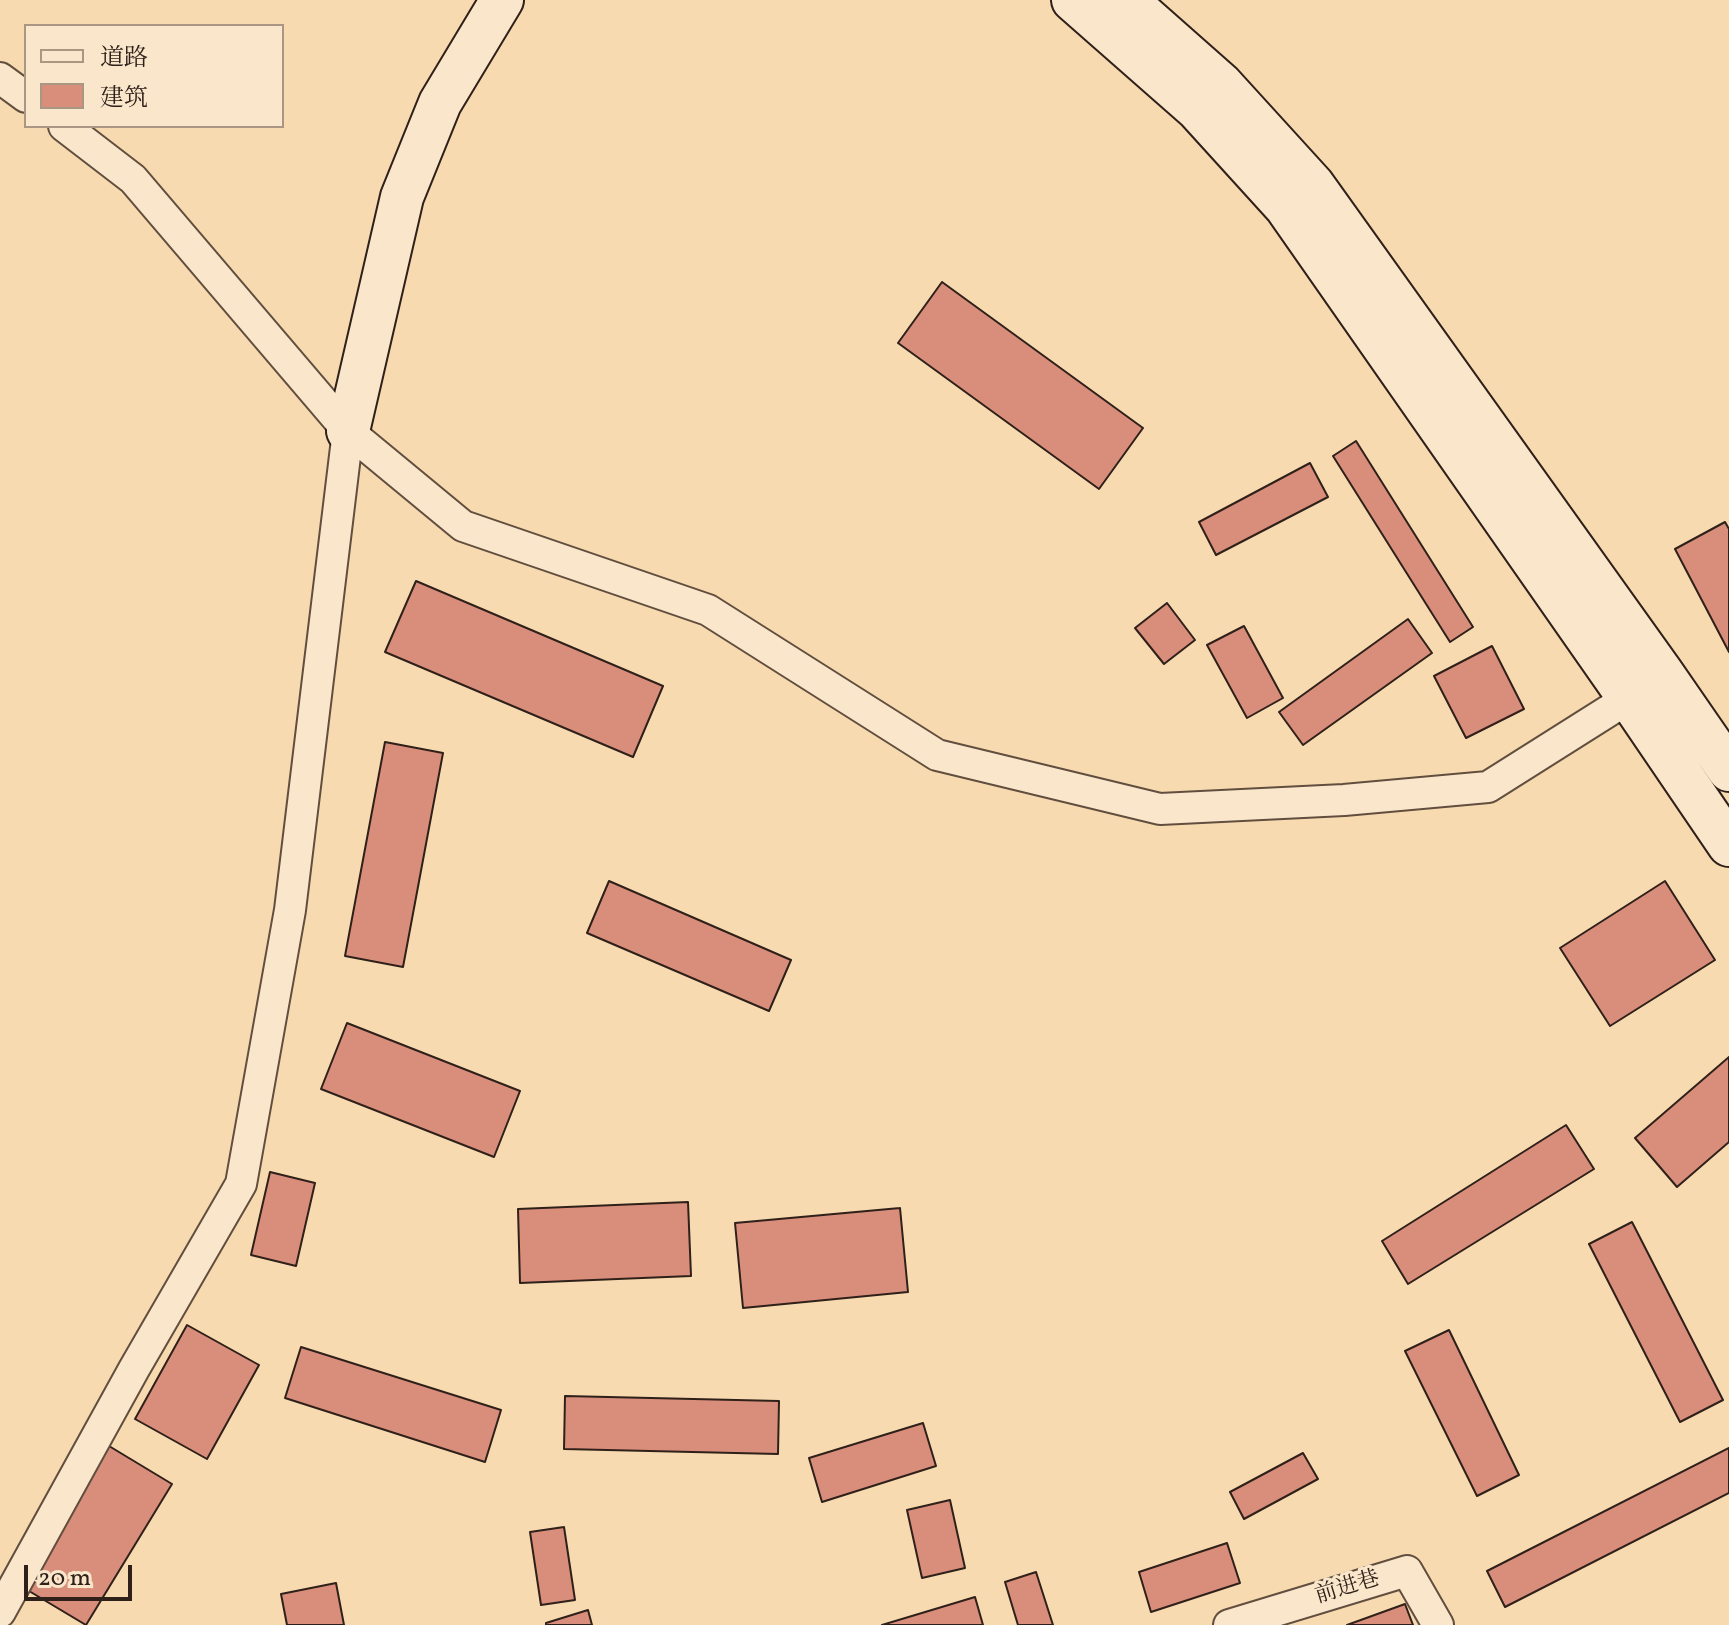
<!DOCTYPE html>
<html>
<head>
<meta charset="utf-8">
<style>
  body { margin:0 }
  #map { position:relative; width:1729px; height:1625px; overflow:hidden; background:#f7daaf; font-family:Vollkorn,"Noto Serif SC",serif }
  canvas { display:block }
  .legend { position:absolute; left:24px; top:24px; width:260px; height:104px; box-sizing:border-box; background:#fae7cb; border:2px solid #a99784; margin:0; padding:10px 14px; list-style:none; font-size:24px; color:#2f201a }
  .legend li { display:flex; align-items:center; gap:16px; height:40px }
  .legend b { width:40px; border:2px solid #a99784 }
  .scale { position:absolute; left:24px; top:1565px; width:108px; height:36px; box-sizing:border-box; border:4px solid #2f201a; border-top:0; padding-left:10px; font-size:24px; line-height:28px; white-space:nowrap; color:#2f201a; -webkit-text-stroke:6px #fae7cb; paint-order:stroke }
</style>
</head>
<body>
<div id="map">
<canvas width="1729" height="1625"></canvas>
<ul class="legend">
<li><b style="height:10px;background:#fae7cb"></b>道路</li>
<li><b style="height:22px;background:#d98e7b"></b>建筑</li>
</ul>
<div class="scale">20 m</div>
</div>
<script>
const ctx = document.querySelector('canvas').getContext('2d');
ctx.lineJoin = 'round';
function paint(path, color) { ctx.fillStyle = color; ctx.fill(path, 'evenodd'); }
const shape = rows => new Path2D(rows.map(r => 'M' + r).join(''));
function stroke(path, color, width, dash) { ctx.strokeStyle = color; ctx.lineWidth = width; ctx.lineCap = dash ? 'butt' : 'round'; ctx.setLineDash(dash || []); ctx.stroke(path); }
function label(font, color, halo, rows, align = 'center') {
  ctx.font = font + ' Vollkorn,"Noto Serif SC",serif'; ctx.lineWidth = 6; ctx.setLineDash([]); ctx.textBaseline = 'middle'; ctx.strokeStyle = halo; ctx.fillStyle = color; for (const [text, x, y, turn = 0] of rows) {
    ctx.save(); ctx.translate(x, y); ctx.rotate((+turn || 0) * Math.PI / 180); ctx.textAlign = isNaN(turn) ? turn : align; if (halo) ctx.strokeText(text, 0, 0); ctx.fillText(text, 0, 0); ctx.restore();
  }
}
const building = shape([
  [942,282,1143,428,1099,489,898,343,942,282],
  [1356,441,1473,627,1450,642,1333,456,1356,441],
  [1310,463,1328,497,1216,555,1199,522,1310,463],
  [1725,522,1729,529,1729,652,1675,549,1725,522],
  [416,581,663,686,633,757,385,652,416,581],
  [1167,603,1195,640,1164,664,1135,628,1167,603],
  [1408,619,1432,653,1303,745,1279,712,1408,619],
  [1244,626,1283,698,1247,718,1207,645,1244,626],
  [1492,646,1524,709,1466,738,1434,676,1492,646],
  [385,742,443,753,403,967,345,956,385,742],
  [609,881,791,960,769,1011,587,933,609,881],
  [1665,881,1715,960,1610,1026,1560,948,1665,881],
  [347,1023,520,1091,494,1157,321,1089,347,1023],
  [1729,1057,1729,1142,1677,1187,1635,1138,1729,1057],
  [1566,1125,1594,1169,1408,1284,1382,1241,1566,1125],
  [270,1172,315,1183,296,1266,251,1255,270,1172],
  [688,1202,691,1276,520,1283,518,1209,688,1202],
  [900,1208,908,1292,743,1308,735,1223,900,1208],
  [1632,1222,1723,1400,1680,1422,1589,1244,1632,1222],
  [187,1325,259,1365,207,1459,135,1419,187,1325],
  [1449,1330,1519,1475,1477,1496,1405,1351,1449,1330],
  [301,1347,501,1410,485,1462,285,1398,301,1347],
  [565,1396,779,1401,778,1454,564,1449,565,1396],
  [923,1423,936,1466,822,1502,809,1458,923,1423],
  [109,1446,172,1484,86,1625,24,1588,109,1446],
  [1729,1448,1729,1493,1505,1607,1487,1571,1729,1448],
  [1303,1453,1318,1479,1244,1519,1230,1492,1303,1453],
  [950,1500,965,1568,922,1578,907,1510,950,1500],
  [564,1527,575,1600,541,1605,530,1532,564,1527],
  [1227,1543,1240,1583,1151,1612,1139,1572,1227,1543],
  [1036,1572,1053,1625,1018,1625,1005,1582,1036,1572],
  [336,1583,344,1625,287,1625,281,1594,336,1583],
  [975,1597,983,1625,882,1625,975,1597],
  [1405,1604,1413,1625,1347,1625,1405,1604],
  [588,1610,592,1625,546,1625,546,1623,588,1610]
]);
const street = shape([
  [0,78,26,97],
  [64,126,133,179,348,431,463,526,708,610,937,755,1160,809,1344,800,1488,787,1629,698,1644,686],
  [0,1612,134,1369,241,1184,290,910,348,431],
  [1229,1625,1407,1571,1438,1625]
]);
const secondary = shape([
  [1073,0,1197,109,1286,207,1629,698,1729,845],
  [1126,0,1221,84,1313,185,1662,673,1729,770],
  [348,431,402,197,440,103,502,0]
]);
const streetNames = [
  ["前进巷",1348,1589,-17]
];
paint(building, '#d98e7b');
stroke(building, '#2f201a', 2);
stroke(street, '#614e3f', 34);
stroke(secondary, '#2f201a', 46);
stroke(street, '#fae7cb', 30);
stroke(secondary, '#fae7cb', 42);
label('22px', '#2f201a', '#fae7cb', streetNames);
</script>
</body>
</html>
